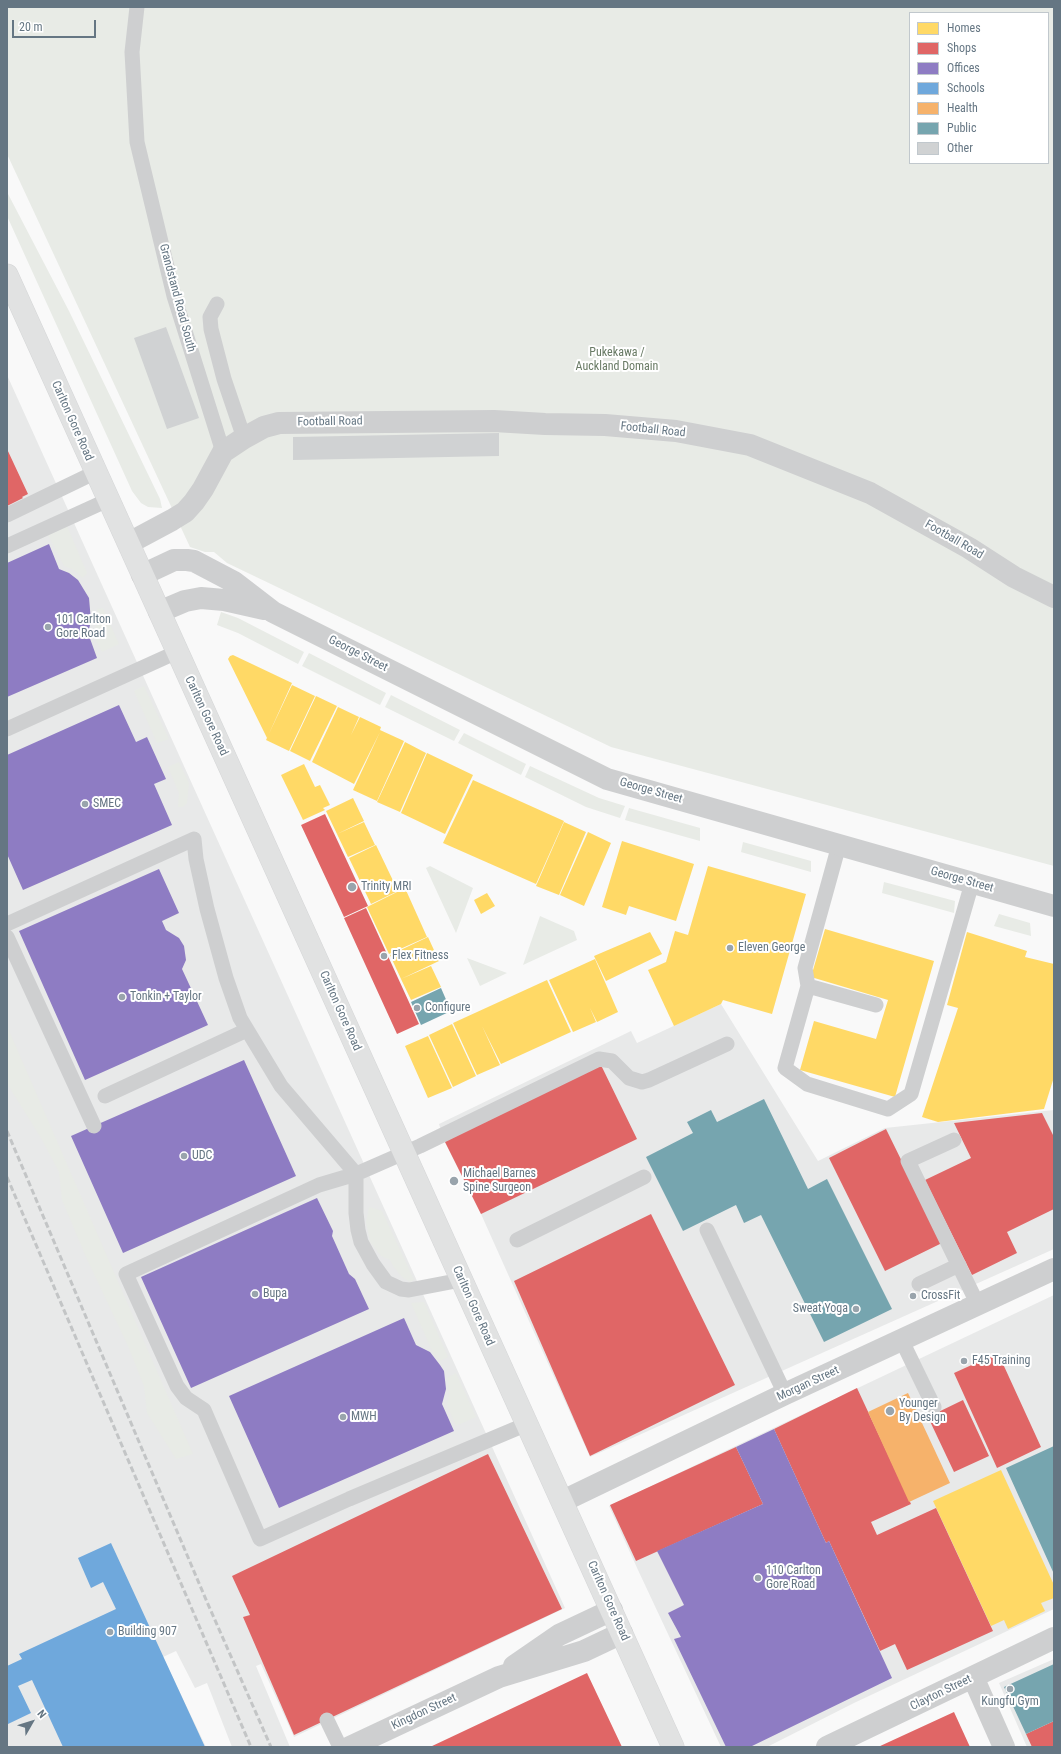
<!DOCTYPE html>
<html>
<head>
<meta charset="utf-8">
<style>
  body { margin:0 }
  #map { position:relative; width:1061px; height:1754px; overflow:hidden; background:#f9f9f9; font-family:"Roboto Condensed",sans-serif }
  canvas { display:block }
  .frame { position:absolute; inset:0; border:8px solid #657683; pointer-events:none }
  .legend { position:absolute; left:909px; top:12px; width:140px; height:152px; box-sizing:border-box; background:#fff; border:1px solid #c1c8cd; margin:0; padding:5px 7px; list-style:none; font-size:12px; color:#657683 }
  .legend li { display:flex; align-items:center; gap:8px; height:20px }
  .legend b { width:20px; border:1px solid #c1c8cd }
  .north { position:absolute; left:12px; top:1702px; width:40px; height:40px; -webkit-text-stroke:3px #fff; paint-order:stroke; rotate:51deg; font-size:11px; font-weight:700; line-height:16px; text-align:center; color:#657683 }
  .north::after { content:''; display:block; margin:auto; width:14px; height:18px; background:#657683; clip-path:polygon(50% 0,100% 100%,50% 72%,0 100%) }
  .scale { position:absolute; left:12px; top:20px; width:84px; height:18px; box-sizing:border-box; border:2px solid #657683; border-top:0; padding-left:5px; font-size:12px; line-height:14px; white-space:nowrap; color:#657683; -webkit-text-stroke:3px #fff; paint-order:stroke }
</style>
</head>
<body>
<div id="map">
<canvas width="1061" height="1754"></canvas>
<div class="frame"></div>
<ul class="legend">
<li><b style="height:11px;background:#ffd966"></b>Homes</li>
<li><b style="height:11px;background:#e06666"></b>Shops</li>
<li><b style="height:11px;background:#8e7cc3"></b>Offices</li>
<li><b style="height:11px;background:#6fa8dc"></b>Schools</li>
<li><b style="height:11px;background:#f6b26b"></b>Health</li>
<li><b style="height:11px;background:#76a5af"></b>Public</li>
<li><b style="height:11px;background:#d0d2d3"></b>Other</li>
</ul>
<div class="north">N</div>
<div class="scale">20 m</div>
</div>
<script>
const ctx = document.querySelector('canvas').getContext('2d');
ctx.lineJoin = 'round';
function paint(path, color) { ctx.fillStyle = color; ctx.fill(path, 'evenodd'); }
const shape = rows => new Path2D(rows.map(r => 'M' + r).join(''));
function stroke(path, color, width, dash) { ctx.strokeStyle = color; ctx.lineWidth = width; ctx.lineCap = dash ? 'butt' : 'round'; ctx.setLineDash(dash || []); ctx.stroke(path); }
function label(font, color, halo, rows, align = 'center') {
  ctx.font = font + ' "Roboto Condensed",sans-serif'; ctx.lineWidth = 4; ctx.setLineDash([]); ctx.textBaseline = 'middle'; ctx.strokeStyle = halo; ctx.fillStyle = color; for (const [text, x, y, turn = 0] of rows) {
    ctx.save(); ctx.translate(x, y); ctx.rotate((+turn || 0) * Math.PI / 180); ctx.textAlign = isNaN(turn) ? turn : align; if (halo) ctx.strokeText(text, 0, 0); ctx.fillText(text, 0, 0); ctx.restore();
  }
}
const built = shape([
  [7,375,565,1608,294,1737,261,1664,256,1666,290,1747,232,1747,207,1683,195,1688,176,1651,163,1657,206,1747,7,1747],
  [721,1004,818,1161,885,1128,1054,1110,1054,1249,590,1457,481,1214,444,1140,439,1124,631,1031,637,1043],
  [1054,1295,1054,1609,854,1703,767,1747,721,1747,638,1570,609,1506],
  [1054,1659,1054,1747,1027,1747,999,1683]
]);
const green = shape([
  [7,7,1054,7,1054,866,611,747,227,563,214,552,205,552,190,547,7,154],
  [910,13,1048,13,1048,163,910,163],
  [7,192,69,311,160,499,162,508,148,507,141,503,132,491,7,216],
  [67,526,87,573,83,578,74,570,64,566,48,535],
  [103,608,119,644,102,652,92,633,98,622,97,609],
  [221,612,238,618,304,652,298,664,238,633,217,625],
  [309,653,386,693,380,705,302,666],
  [144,686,169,739,157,743,134,691],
  [391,695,460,730,454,741,385,707],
  [464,733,526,764,521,775,458,743],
  [179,762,189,783,187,803,183,807,178,807,179,793,168,767],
  [530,766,599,798,625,806,620,818,586,807,525,777],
  [629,808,700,828,700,841,625,820],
  [743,842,811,861,811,872,741,852],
  [430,866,473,888,456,933,426,868],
  [884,882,955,901,954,913,882,893],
  [999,914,1030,923,1031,936,994,926],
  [540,916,574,931,577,940,523,965],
  [467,958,507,973,480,986],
  [7,1026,193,1454,176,1459,147,1413,144,1386,128,1346,86,1257,62,1200,59,1172,41,1138,8,1085],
  [369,1207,382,1211,414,1280,410,1282,402,1277,393,1266,390,1260,381,1256,370,1242,366,1222],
  [424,1302,448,1357,440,1361,433,1353,411,1303],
  [456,1373,476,1417,456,1426,447,1405,449,1393,447,1378]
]);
const homes = shape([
  [233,655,292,683,267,738,228,659,230,656],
  [292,685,315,696,289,751,266,740],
  [316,696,337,706,310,761,290,751],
  [338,707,359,717,351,735,360,717,381,727,380,730,404,741,377,801,353,790,380,732,354,784,312,762],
  [405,742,426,753,400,812,377,802],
  [427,753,473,775,445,834,401,813],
  [304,764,315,787,320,785,330,805,323,808,325,810,303,820,281,775],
  [473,780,564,821,536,884,443,843],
  [353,798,364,821,337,834,326,811],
  [364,822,375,845,348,857,337,834],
  [564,822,586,832,559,895,536,886],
  [588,832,611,843,584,906,560,895],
  [622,841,694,864,676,921,629,906,626,915,602,907],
  [376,845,398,891,371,904,360,881,373,875,360,881,349,858],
  [708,866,806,894,772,1014,723,1000,721,1004,674,1026,648,970,666,962,675,931,688,935],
  [405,888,427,937,389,954,367,907],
  [487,893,495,906,481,914,474,900],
  [825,929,934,961,895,1097,800,1070,814,1021,876,1039,888,1000,811,977],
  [650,932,662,954,606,981,594,956],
  [967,932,1027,951,1025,957,1054,964,1054,1077,1044,1109,938,1122,922,1117,958,1008,947,1005],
  [428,937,439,961,401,979,390,955],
  [595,959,618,1012,597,1022,590,1008,596,1022,573,1032,549,980],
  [431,966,441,987,411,1000,401,979],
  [547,980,571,1032,501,1064,482,1026,500,1065,477,1075,453,1023],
  [452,1024,476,1076,453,1087,429,1035],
  [428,1036,452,1088,428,1098,405,1046],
  [1001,1470,1054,1585,1054,1598,1041,1603,1045,1611,1008,1629,1004,1620,991,1626,933,1501]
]);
const shops = shape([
  [7,449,28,494,22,497,23,498,7,506],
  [325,814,368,906,344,917,301,825],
  [366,908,419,1024,397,1034,344,918],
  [600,1063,637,1139,481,1214,444,1140],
  [1042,1113,1054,1137,1054,1209,1007,1232,1017,1253,972,1275,925,1180,971,1158,954,1123],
  [886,1129,942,1243,885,1271,829,1158],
  [651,1214,735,1385,590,1456,514,1281],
  [998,1353,1041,1447,997,1468,954,1373],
  [857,1388,911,1504,871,1522,877,1535,936,1508,993,1631,907,1670,895,1644,880,1651,829,1541,826,1543,774,1429],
  [963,1400,989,1456,954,1472,928,1417],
  [736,1447,763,1504,636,1561,610,1505],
  [488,1454,562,1609,294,1735,243,1617,250,1615,232,1576],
  [587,1673,622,1747,430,1747],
  [954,1712,970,1747,878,1747],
  [1054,1721,1054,1747,1032,1747,1026,1734]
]);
const offices = shape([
  [49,544,59,569,69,573,78,580,89,598,91,621,88,633,97,658,7,697,7,563],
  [119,705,136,742,147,737,166,779,154,784,172,825,23,890,7,854,7,755],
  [159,869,179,913,162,921,166,930,179,938,184,946,186,960,182,969,208,1025,85,1080,19,931],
  [244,1060,296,1176,123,1253,71,1136],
  [317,1198,333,1231,332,1236,349,1274,355,1279,369,1309,191,1388,141,1277],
  [404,1318,416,1345,430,1352,440,1365,444,1371,446,1389,442,1404,454,1431,279,1508,229,1396],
  [774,1429,826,1543,829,1541,892,1678,750,1747,726,1747,674,1639,681,1637,668,1613,684,1605,657,1551,763,1504,736,1447]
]);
const schools = shape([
  [111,1543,205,1747,63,1747,32,1680,18,1686,31,1713,8,1724,7,1721,7,1666,22,1659,19,1654,116,1609,103,1582,91,1588,78,1558]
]);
const health = shape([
  [908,1393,950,1483,909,1502,868,1412]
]);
const public = shape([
  [441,988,451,1011,421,1025,411,1002],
  [764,1099,808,1189,827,1179,892,1309,824,1342,761,1215,744,1223,736,1205,683,1231,646,1157,693,1133,687,1122,711,1110,717,1122],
  [1054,1446,1054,1574,1006,1468],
  [1054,1664,1054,1721,1026,1734,1004,1687]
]);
const building = shape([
  [166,327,199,418,167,429,134,338],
  [499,433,499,456,293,460,293,437]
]);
const service = shape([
  [137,7,132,52,137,142,174,296,223,452],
  [217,304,210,317,211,329,224,379,244,438],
  [7,515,96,472],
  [7,546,108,500],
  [7,729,177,652],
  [839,845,805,968,808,986,785,1068,807,1084,888,1109,911,1094,972,883],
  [7,924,194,839,196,859,207,909,226,978,240,1018,281,1086,356,1174,356,1213,358,1230,361,1242,373,1264,386,1282,401,1289,409,1290,461,1280],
  [7,937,94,1126],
  [808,986,876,1005],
  [105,1096,247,1030],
  [954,1140,908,1161,978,1305],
  [707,1230,785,1394],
  [517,1240,644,1177],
  [919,1284,959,1265],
  [902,1341,934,1407],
  [527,1424,349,1499,260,1539,207,1417,204,1410,186,1398,177,1386,126,1274,319,1185,356,1174,420,1146,599,1059,612,1061,629,1078,642,1082,649,1080,727,1044],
  [327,1720,340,1747]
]);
const minor = shape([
  [129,543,172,520,185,512,194,502,203,489,223,452,244,438,264,427,279,423,494,421,545,424,605,425,676,431,750,445,870,493,969,548,1014,577,1054,597],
  [142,575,174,560,187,560,194,561,234,582,273,612,607,779,1054,906],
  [159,612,185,601,201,598,224,600,264,609],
  [563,1501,785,1394,1054,1269],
  [514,1666,559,1635,612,1610],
  [973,1677,1004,1747],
  [350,1747,499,1677,584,1651,622,1633],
  [827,1747,1054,1638]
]);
const secondary = shape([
  [7,275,673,1747]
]);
const rail = shape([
  [7,1131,207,1602,271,1747],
  [7,1177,251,1747]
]);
const markers = [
  [48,627,4,"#99a4ac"],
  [85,804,4,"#99a4ac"],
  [352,887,5,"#99a4ac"],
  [730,948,4,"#99a4ac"],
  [384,956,4,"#99a4ac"],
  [122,997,4,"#99a4ac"],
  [417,1008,4,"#99a4ac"],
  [184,1156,4,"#99a4ac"],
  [454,1181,5,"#99a4ac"],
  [255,1294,4,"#99a4ac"],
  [913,1296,4,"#99a4ac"],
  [856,1309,4,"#99a4ac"],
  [964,1361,4,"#99a4ac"],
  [890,1411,5,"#99a4ac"],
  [343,1417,4,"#99a4ac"],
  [758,1578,4,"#99a4ac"],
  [110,1632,4,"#99a4ac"],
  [1010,1689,4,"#99a4ac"]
];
const streetNames = [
  ["Grandstand Road South",177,298,75],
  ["Carlton Gore Road",72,421,66],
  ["Football Road",330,422,-1],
  ["Football Road",653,430,6],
  ["Football Road",954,540,30],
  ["George Street",358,654,27],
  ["Carlton Gore Road",206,716,65],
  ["George Street",651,791,16],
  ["George Street",962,880,16],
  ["Carlton Gore Road",340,1011,66],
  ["Carlton Gore Road",473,1306,66],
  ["Morgan Street",808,1384,-25],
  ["Carlton Gore Road",608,1601,66],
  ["Clayton Street",941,1693,-26],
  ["Kingdon Street",424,1712,-25]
];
const parkNames = [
  ["Pukekawa /",617,353],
  ["Auckland Domain",617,367]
];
const poiNames = [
  ["101 Carlton",56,620],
  ["Gore Road",56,634],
  ["SMEC",93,804],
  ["Trinity MRI",361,887],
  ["Eleven George",738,948],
  ["Flex Fitness",392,956],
  ["Tonkin + Taylor",130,997],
  ["Configure",425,1008],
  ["UDC",192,1156],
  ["Michael Barnes",463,1174],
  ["Spine Surgeon",463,1188],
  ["Bupa",263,1294],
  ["CrossFit",921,1296],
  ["Sweat Yoga",848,1309,"right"],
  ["F45 Training",972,1361],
  ["Younger",899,1404],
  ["By Design",899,1418],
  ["MWH",351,1417],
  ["110 Carlton",766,1571],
  ["Gore Road",766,1585],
  ["Building 907",118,1632],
  ["Kungfu Gym",1010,1702,"center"]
];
paint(built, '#e8e9e9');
paint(green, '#e8ebe6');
paint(homes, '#ffd966');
paint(shops, '#e06666');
paint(offices, '#8e7cc3');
paint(schools, '#6fa8dc');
paint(health, '#f6b26b');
paint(public, '#76a5af');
paint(building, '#d0d2d3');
stroke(secondary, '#d5d6d7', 23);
stroke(service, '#cecfd0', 15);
stroke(minor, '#cecfd0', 22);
stroke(secondary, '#e1e2e2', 22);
stroke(rail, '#c3c5c6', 3, [6, 3]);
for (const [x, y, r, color] of markers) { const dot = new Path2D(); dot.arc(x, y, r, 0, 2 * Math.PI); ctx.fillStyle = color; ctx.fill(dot); stroke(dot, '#fff', 1.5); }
label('12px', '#657683', '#fff', streetNames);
label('12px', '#687a64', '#fff', parkNames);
label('12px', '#657683', '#fff', poiNames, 'left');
</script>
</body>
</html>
